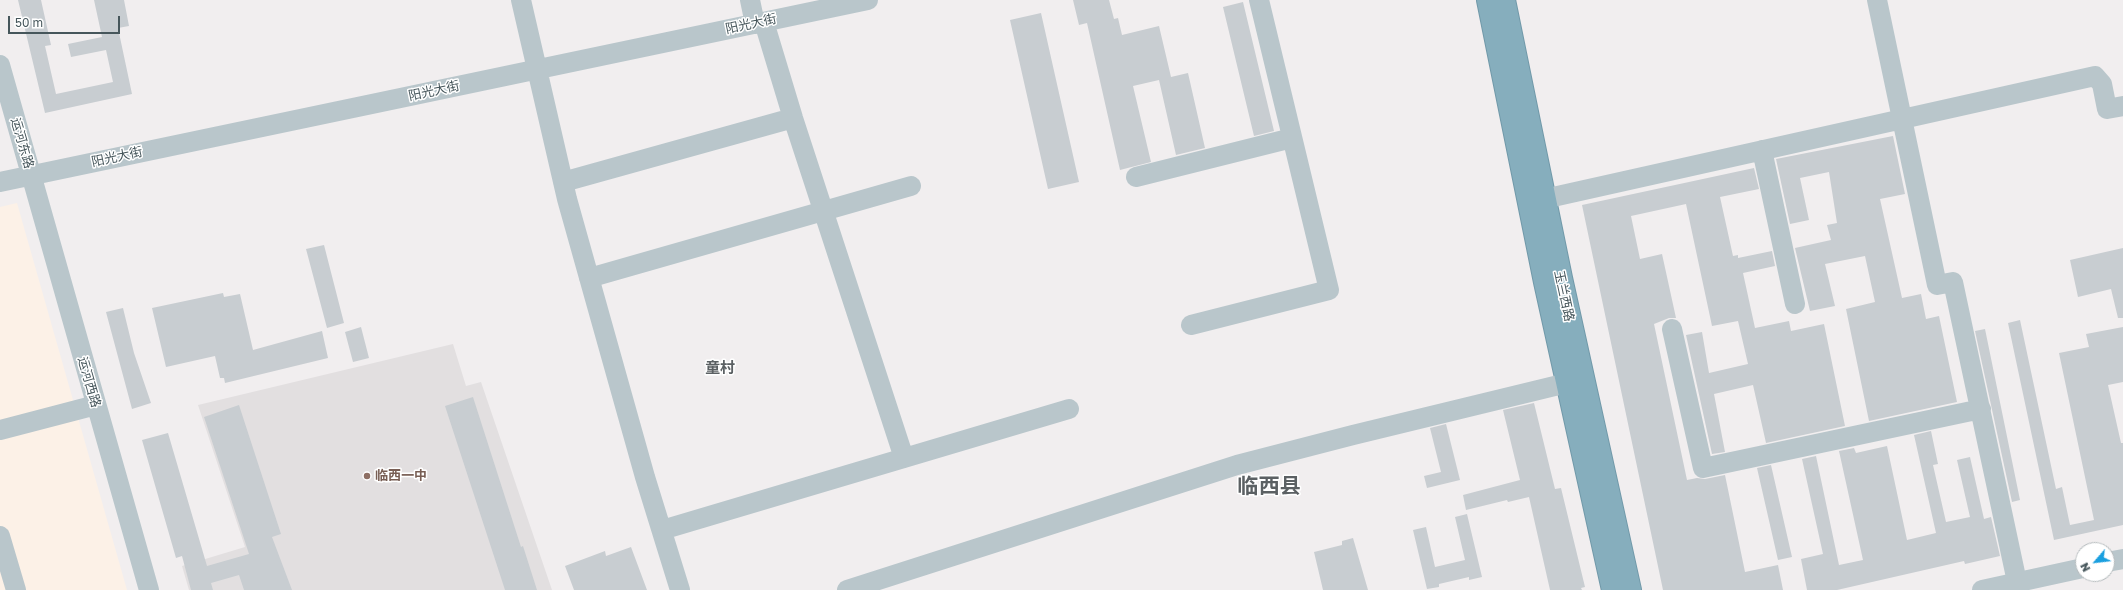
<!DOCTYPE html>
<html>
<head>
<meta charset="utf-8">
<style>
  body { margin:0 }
  #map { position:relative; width:2123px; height:590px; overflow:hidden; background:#f1eeef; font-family:"Golos Text",sans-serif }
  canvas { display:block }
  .north { position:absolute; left:2075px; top:542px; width:40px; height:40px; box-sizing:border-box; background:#fff; border:1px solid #b5bbbd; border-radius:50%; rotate:242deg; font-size:11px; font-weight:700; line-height:16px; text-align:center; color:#46565b }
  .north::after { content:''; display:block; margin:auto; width:14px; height:18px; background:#1a9fdf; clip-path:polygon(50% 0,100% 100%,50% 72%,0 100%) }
  .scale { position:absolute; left:8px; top:16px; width:112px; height:18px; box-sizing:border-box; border:2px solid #46565b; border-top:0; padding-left:5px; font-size:12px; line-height:14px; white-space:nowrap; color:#46565b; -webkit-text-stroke:3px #fff; paint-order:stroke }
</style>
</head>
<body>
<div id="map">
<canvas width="2123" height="590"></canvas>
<div class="north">N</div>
<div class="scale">50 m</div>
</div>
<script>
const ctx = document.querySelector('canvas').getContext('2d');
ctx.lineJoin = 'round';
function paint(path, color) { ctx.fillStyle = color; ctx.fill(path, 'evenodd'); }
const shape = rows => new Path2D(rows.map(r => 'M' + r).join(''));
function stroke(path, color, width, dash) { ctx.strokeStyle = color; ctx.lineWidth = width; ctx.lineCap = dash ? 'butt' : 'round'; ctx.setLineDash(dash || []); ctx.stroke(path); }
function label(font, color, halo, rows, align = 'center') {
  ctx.font = font + ' "Golos Text","Noto Sans SC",sans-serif'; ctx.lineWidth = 3; ctx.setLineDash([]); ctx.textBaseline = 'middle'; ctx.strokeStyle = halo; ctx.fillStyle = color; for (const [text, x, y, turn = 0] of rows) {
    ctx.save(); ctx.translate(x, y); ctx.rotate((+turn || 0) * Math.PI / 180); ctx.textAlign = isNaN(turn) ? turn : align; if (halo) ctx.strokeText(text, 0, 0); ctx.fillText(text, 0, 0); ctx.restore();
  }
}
const commercial = shape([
  [17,203,127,590,0,590,0,207]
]);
const education = shape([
  [453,344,466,386,481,382,552,590,189,590,182,566,245,547,198,405]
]);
const building = shape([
  [18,0,41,0,51,45,45,46,56,94,113,82,106,50,71,57,68,44,102,37,94,0,124,0,129,26,118,28,132,94,45,113],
  [1073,0,1109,0,1114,19,1118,18,1122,35,1159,26,1171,77,1188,73,1205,148,1176,155,1159,80,1133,86,1151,162,1120,170,1087,23,1079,25],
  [1243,2,1274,131,1254,136,1223,7],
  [1041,13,1079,182,1048,189,1010,20],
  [1893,136,1905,194,1880,199,1902,298,1921,294,1926,319,1939,316,1957,402,1869,421,1846,309,1875,302,1865,256,1825,264,1835,306,1810,311,1795,248,1831,240,1827,225,1837,223,1829,172,1800,178,1809,220,1790,224,1776,159],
  [1754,168,1759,189,1720,197,1733,256,1738,255,1738,258,1772,251,1775,266,1743,273,1755,328,1789,321,1791,331,1824,324,1845,426,1766,443,1753,385,1714,394,1725,452,1712,454,1686,335,1702,332,1709,373,1748,364,1738,321,1712,326,1686,204,1631,216,1640,259,1662,254,1676,318,1669,318,1654,324,1687,480,1697,478,1705,479,1725,475,1745,572,1778,565,1783,590,1663,590,1582,205],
  [324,245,344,323,327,328,306,249],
  [2123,248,2123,318,2118,318,2111,289,2078,297,2070,260],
  [223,293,224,297,240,294,253,350,322,331,328,358,225,383,224,378,220,378,215,356,166,367,152,308],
  [123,308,134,353,151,403,132,409,106,312],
  [2020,320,2056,489,2062,487,2070,525,2094,520,2059,353,2089,347,2086,334,2123,327,2123,382,2108,385,2121,443,2123,443,2123,525,2054,540,2008,323],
  [361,327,369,358,353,362,345,332],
  [1985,329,2020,500,2012,502,1975,331],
  [473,397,521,547,523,546,537,590,505,590,445,406],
  [1534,403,1555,489,1561,488,1585,587,1581,588,1582,590,1550,590,1529,497,1508,502,1507,500,1466,510,1463,495,1520,480,1503,410],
  [239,405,281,534,272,537,292,590,244,590,239,575,211,583,213,590,191,590,182,556,176,558,142,440,168,433,207,566,249,554,204,417],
  [1446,424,1460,480,1427,488,1424,476,1441,472,1430,428],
  [1931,431,1938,464,1933,465,1946,522,1970,517,1957,460,1970,457,1984,519,1991,517,2000,556,1965,564,1964,561,1837,590,1807,590,1801,559,1823,554,1802,459,1816,456,1839,565,1863,560,1839,451,1854,448,1856,453,1887,446,1907,540,1936,533,1914,435],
  [1771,465,1792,557,1778,560,1757,468],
  [1467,514,1482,577,1469,580,1469,577,1439,584,1439,587,1427,589,1413,530,1426,527,1435,567,1465,560,1455,517],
  [1353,538,1368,590,1323,590,1314,552,1342,545,1342,541],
  [631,547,647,590,574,590,565,566,605,551,606,556]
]);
const minor = shape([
  [521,0,567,199,645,477,680,590],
  [750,0,755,24],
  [1877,0,1937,285,1953,282,2017,582],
  [764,22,793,118,904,458],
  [0,65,149,590],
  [1762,150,1795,304],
  [1136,177,1292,138],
  [0,182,868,0],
  [563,182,793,118],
  [1544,199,2095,76,2102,84,2107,109,2123,106],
  [589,278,911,186],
  [1191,325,1329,290,1259,0],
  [1672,329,1703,468,1981,409],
  [0,430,96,405],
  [662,530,1069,409],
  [0,536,16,590],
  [2107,562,2123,559],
  [847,590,1237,465,1353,435,1567,383],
  [1982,590,2083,568]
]);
const highway = shape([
  [1488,0,1545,282,1613,590],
  [1504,0,1561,278,1630,590]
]);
const markers = [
  [367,476,4,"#8d6e63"]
];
const streetNames = [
  ["阳光大街",751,24,-12],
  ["阳光大街",434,91,-12],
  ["运河东路",22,143,74],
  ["阳光大街",117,157,-12],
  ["玉兰西路",1564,296,78],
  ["运河西路",89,382,74]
];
const educationNames = [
  ["临西一中",375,476]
];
const quarterNames = [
  ["童村",720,368]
];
const townNames = [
  ["临西县",1269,486]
];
paint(commercial, '#fcf1e7');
paint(education, '#e2dfe0');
paint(building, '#c8cdd1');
stroke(highway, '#7199a9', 24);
stroke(minor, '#b9c6cb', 20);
stroke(highway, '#86aebd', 22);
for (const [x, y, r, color] of markers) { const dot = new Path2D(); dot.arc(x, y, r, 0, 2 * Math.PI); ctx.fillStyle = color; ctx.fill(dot); stroke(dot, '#fff', 1.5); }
label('13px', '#46565b', '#fff', streetNames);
label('bold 13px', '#785e54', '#fff', educationNames, 'left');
label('bold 15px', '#5b6063', '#fff', quarterNames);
label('bold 21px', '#5b6063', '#fff', townNames);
</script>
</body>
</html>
